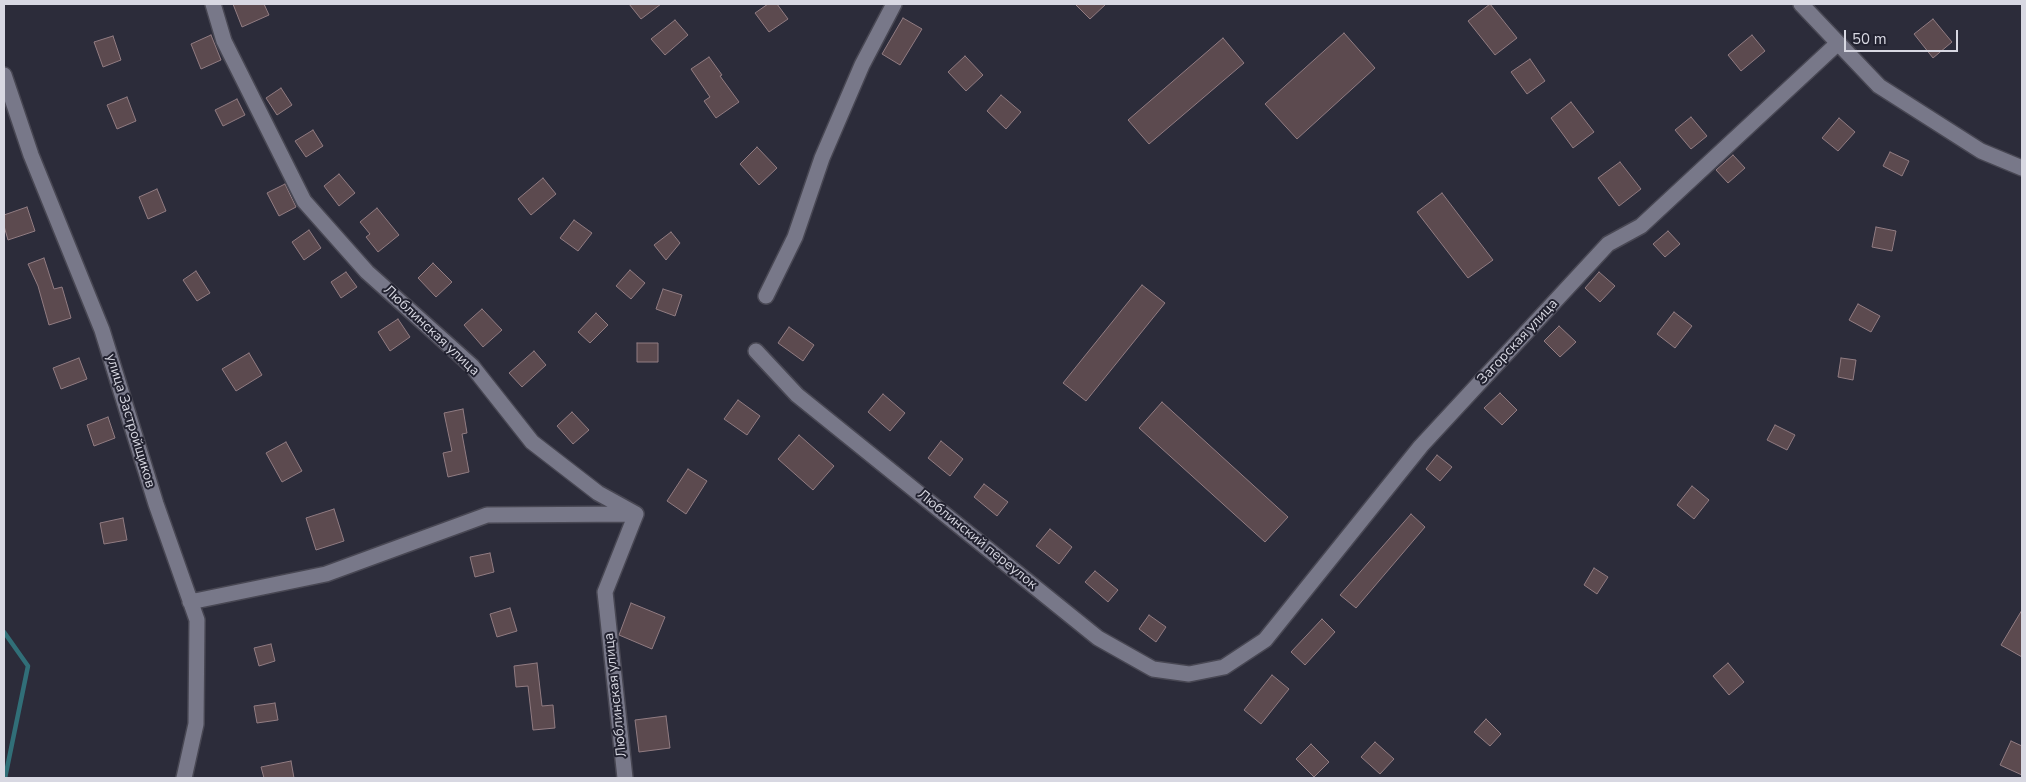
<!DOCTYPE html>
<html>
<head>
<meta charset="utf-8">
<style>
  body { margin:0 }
  #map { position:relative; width:2026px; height:782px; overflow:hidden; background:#2c2c3a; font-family:"Nunito Sans",sans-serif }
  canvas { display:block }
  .frame { position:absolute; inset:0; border:5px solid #d8d8e2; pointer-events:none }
  .scale { position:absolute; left:1844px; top:30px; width:114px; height:22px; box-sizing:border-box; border:2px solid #d8d8e2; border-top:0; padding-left:6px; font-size:15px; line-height:18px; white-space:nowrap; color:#d8d8e2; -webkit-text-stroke:4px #222230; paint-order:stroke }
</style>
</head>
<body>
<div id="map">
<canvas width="2026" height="782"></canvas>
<div class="frame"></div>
<div class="scale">50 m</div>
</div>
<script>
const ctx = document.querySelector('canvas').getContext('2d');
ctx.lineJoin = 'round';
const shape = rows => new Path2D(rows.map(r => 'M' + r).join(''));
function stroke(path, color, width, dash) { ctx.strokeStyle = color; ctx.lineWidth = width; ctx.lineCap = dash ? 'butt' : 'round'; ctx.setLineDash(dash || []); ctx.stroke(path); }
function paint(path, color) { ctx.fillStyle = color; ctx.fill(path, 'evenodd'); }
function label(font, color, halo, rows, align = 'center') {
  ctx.font = font + ' "Nunito Sans",sans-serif'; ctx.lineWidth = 4; ctx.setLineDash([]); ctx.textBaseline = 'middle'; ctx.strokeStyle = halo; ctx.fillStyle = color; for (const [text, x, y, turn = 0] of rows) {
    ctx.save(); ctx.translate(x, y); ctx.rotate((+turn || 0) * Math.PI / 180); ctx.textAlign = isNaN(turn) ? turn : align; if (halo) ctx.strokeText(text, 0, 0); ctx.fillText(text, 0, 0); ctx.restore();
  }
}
const stream = shape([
  [4,632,28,666,5,778]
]);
const building = shape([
  [233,4,264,4,269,15,242,27,233,4],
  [629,4,661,4,641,19,629,4],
  [768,4,777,4,788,19,769,32,755,13,768,4],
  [1075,4,1106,4,1090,19,1075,4],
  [1490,4,1517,38,1495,55,1468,21,1490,4],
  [903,18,922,29,900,65,882,54,903,18],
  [1933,19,1952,42,1933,58,1914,34,1933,19],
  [675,20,688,35,665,55,651,39,675,20],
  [1344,33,1375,68,1297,139,1265,104,1344,33],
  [211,35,221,60,201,69,191,44,211,35],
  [1752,35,1765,51,1741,71,1728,55,1752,35],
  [113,36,121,60,103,67,94,42,113,36],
  [1223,38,1244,63,1149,144,1128,120,1223,38],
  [965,56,983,75,966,91,948,72,965,56],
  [709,57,722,75,720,76,739,102,716,118,704,101,710,97,691,69,709,57],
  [1530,59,1545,81,1527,94,1511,72,1530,59],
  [281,88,292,105,277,115,266,98,281,88],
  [1001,95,1021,112,1006,129,987,111,1001,95],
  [127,97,136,121,117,129,107,105,127,97],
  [237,99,245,115,223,126,215,110,237,99],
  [1571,102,1594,132,1573,148,1551,118,1571,102],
  [1691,117,1707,136,1691,149,1675,130,1691,117],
  [1839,118,1855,132,1838,151,1822,138,1839,118],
  [313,130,323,146,306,157,295,141,313,130],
  [757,147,777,168,759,185,740,164,757,147],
  [1890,152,1909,161,1902,176,1883,166,1890,152],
  [1733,155,1745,168,1728,183,1716,170,1733,155],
  [1620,162,1641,189,1619,206,1598,178,1620,162],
  [339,174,355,193,339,206,324,186,339,174],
  [543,178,556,194,531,215,518,199,543,178],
  [285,184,296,207,279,216,267,193,285,184],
  [157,189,166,211,148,219,139,197,157,189],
  [1442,193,1493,260,1468,278,1417,212,1442,193],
  [27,207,35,231,8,240,4,226,4,215,27,207],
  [377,208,399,235,378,252,366,237,370,234,360,222,377,208],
  [574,220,592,233,578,251,560,238,574,220],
  [1876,227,1896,231,1892,251,1872,247,1876,227],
  [309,230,321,248,304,260,292,242,309,230],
  [1668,231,1680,244,1665,257,1653,244,1668,231],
  [671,232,680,243,666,260,654,245,671,232],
  [44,258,54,289,62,287,71,318,49,325,38,286,28,264,44,258],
  [433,263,452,282,436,297,418,278,433,263],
  [630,270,645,283,631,299,616,286,630,270],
  [196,271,210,293,197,301,183,280,196,271],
  [346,272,357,287,341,298,331,282,346,272],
  [1599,272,1615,286,1600,302,1585,288,1599,272],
  [1142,285,1165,303,1086,401,1063,383,1142,285],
  [663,289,682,295,675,316,656,309,663,289],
  [1858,304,1880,316,1871,332,1849,320,1858,304],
  [482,309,502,330,483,347,464,325,482,309],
  [1674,312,1692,326,1675,348,1657,334,1674,312],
  [596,313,608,325,590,343,578,332,596,313],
  [398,319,410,337,390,351,378,332,398,319],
  [1559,326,1576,342,1560,357,1544,341,1559,326],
  [789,327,814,345,803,361,778,343,789,327],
  [637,343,658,343,658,362,637,362,637,343],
  [534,351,546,365,522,387,509,373,534,351],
  [249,353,262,375,236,391,222,369,249,353],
  [79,358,87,379,61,389,53,368,79,358],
  [1841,358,1856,360,1853,380,1838,377,1841,358],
  [1500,393,1517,410,1502,425,1484,408,1500,393],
  [883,394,905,413,890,431,868,412,883,394],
  [738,400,760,416,747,435,724,419,738,400],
  [1162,402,1288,517,1265,542,1139,428,1162,402],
  [463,409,467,433,462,434,469,472,448,477,443,453,452,451,444,413,463,409],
  [572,412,589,430,573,444,557,426,572,412],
  [108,417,115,438,94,446,87,425,108,417],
  [1775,425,1795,435,1787,450,1767,440,1775,425],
  [799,435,834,466,813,490,778,459,799,435],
  [941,441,963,459,950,476,928,458,941,441],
  [286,442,302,471,282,482,266,453,286,442],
  [1437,455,1452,467,1440,481,1426,469,1437,455],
  [688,469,707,481,686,514,667,501,688,469],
  [984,484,1008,502,997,516,974,497,984,484],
  [1692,486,1709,500,1694,519,1677,505,1692,486],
  [334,509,344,541,316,550,306,518,334,509],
  [1411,514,1425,527,1356,608,1340,595,1411,514],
  [123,518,127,540,104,544,100,523,123,518],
  [1050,529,1072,547,1059,564,1036,546,1050,529],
  [490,553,494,572,475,577,470,557,490,553],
  [1594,568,1608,577,1597,594,1584,585,1594,568],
  [1095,571,1118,590,1108,602,1085,582,1095,571],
  [631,603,665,617,652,649,619,635,631,603],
  [510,608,517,631,497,637,490,614,510,608],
  [2022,610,2022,657,2001,645,2022,610],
  [1149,615,1166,627,1156,642,1139,629,1149,615],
  [1322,619,1335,632,1305,665,1291,652,1322,619],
  [271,644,275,661,259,666,254,648,271,644],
  [537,663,542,706,553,705,555,728,533,730,528,686,516,687,514,666,537,663],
  [1728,663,1744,682,1729,695,1713,676,1728,663],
  [1272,675,1289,689,1261,724,1244,710,1272,675],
  [275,703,278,720,257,723,254,706,275,703],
  [666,716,670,748,639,752,635,720,666,716],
  [1486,719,1501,734,1490,746,1474,732,1486,719],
  [2011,741,2022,746,2022,775,2000,765,2011,741],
  [1375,742,1394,759,1380,774,1361,757,1375,742],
  [1311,744,1329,762,1314,777,1296,759,1311,744],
  [291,761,294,778,264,778,261,767,291,761]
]);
const street = shape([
  [213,4,224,41,304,201,367,272,472,366,532,442,598,493,636,514,605,592,625,778],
  [1801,4,1879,86,1981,151,2022,168],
  [4,75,31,155,102,330,156,504,197,620,196,724,184,778],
  [766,296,795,237,822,158,862,65,894,4],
  [756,351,797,395,1098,638,1153,669,1189,674,1224,667,1265,640,1421,446,1608,244,1641,226,1838,43],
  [190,602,326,574,487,515,635,514]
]);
const streetNames = [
  ["Люблинская улица",431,331,43],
  ["Загорская улица",1518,342,-47],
  ["улица Застройщиков",130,421,73],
  ["Люблинский переулок",977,540,39],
  ["Люблинская улица",616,695,-96]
];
stroke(stream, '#316f78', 4.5);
paint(building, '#5c4a4f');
stroke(building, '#917c82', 1);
stroke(street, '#484753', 18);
stroke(street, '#787889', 15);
label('14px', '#d8d8e2', '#222230', streetNames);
</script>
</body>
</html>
